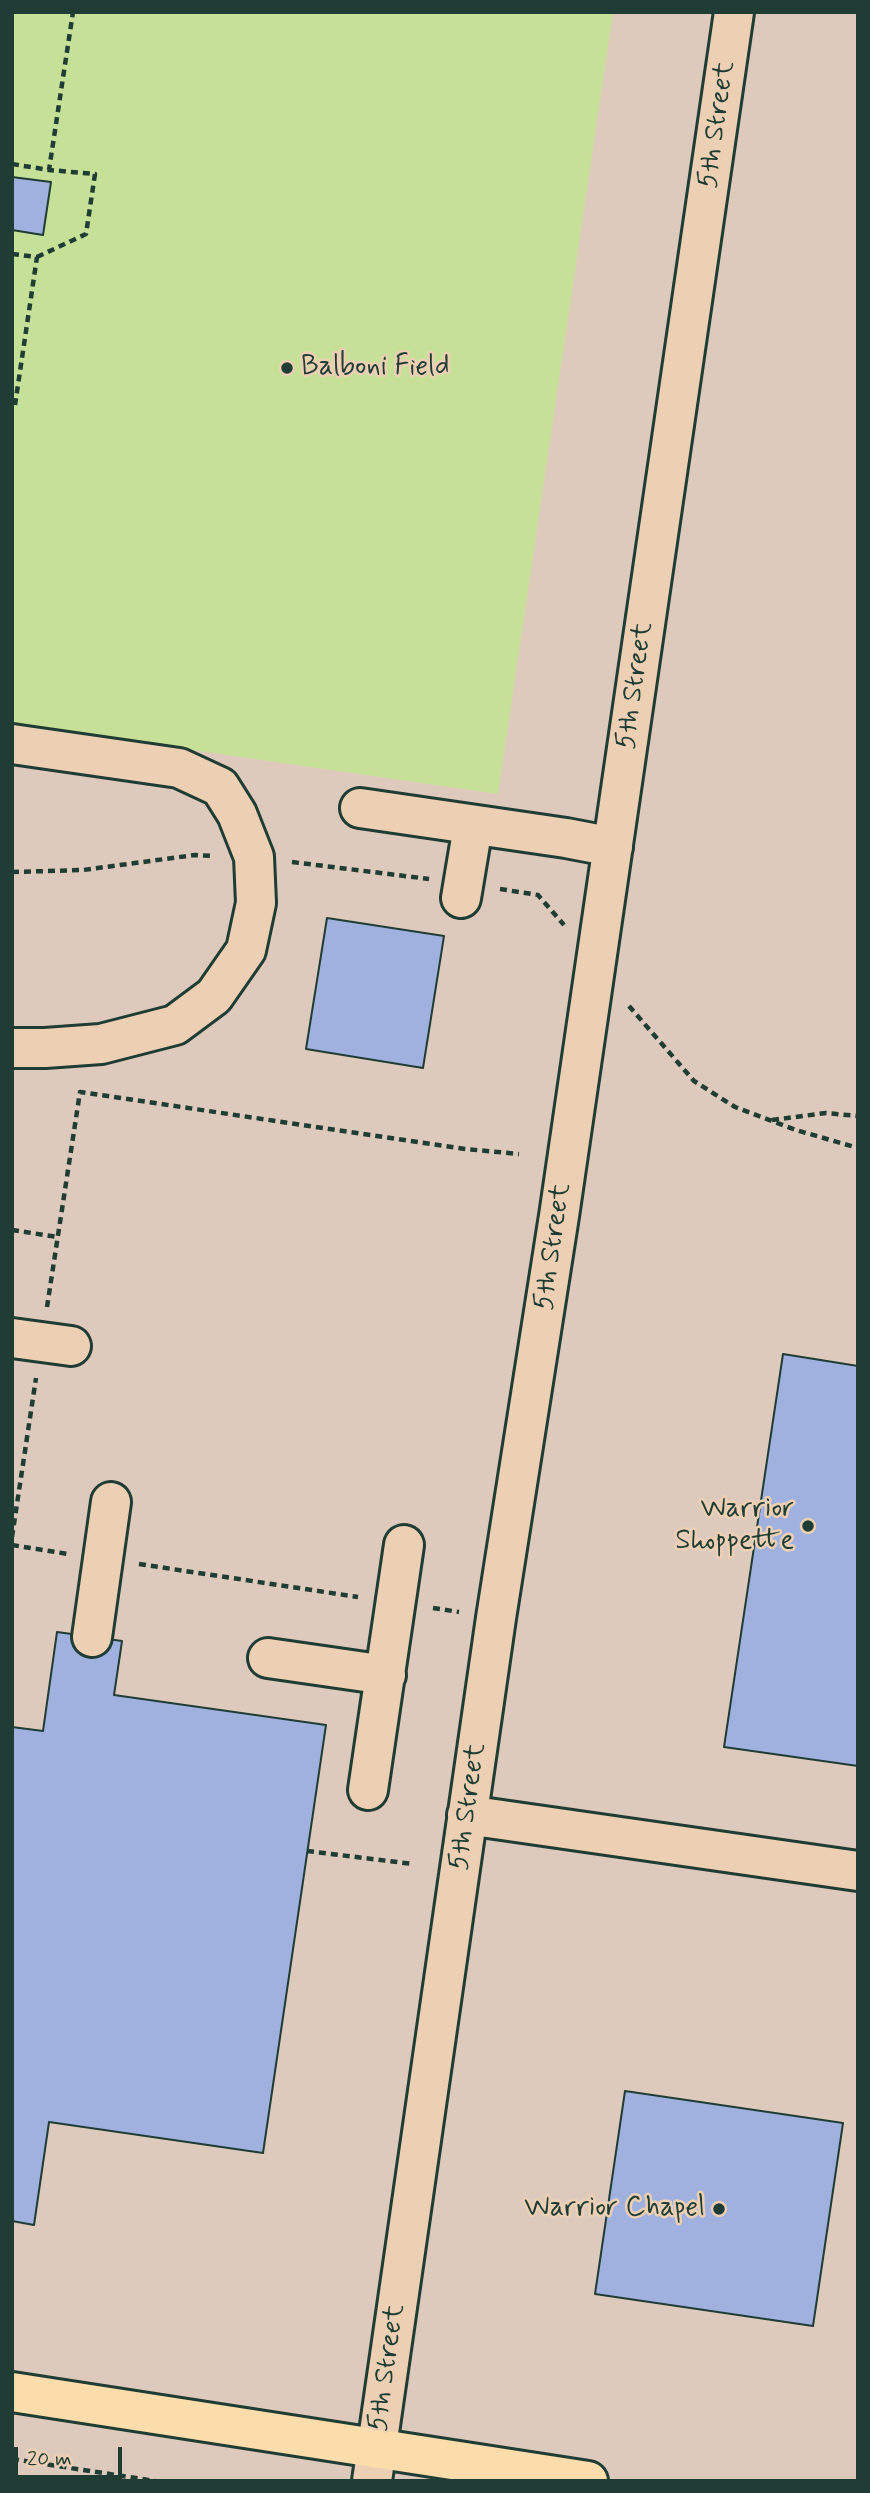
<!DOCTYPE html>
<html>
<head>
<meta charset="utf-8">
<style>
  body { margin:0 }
  #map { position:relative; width:870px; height:2493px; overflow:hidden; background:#decabd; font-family:Mynerve,sans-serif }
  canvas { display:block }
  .frame { position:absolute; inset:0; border:14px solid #1f3d34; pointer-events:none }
  .scale { position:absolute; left:14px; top:2447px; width:108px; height:32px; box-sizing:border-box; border:4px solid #1f3d34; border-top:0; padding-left:9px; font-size:21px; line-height:24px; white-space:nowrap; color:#1f3d34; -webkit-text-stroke:5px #edd0b4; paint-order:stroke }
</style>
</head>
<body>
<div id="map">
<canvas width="870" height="2493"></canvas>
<div class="frame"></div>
<div class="scale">20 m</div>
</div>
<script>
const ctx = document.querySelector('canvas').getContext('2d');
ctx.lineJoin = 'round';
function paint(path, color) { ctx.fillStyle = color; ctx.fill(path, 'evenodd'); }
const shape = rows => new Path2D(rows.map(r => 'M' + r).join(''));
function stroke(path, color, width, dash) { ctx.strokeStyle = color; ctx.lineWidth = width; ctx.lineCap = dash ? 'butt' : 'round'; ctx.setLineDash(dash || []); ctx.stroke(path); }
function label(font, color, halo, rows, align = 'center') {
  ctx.font = font + ' Mynerve,sans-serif'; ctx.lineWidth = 5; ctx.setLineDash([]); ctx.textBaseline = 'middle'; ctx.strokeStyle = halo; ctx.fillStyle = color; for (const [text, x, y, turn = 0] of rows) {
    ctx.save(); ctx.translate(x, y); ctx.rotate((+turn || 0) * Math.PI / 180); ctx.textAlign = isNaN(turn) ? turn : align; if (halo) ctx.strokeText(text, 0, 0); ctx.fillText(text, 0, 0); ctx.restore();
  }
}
const green = shape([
  [12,12,613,12,498,794,12,724]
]);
const building = shape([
  [12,177,51,182,43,235,12,230,12,177],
  [327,918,444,936,423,1068,306,1049,327,918],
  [783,1354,858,1366,858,1766,724,1747,783,1354],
  [57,1632,122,1641,114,1695,326,1725,263,2153,49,2122,34,2225,12,2221,12,1727,43,1731,57,1632],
  [625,2091,843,2123,813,2326,595,2294,625,2091]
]);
const path = shape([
  [12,164,49,170,73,12],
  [12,254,37,257,15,405],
  [37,257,86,234,95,174,49,170],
  [292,862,429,879],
  [12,872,83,870,195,855,213,856],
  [500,889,538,895,564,925],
  [629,1006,694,1081,735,1107,796,1130,858,1148],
  [772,1120,826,1113,858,1116],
  [12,1230,58,1237],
  [47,1307,80,1092,465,1149,519,1154],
  [12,1537,36,1378],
  [12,1545,68,1554],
  [139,1564,358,1597],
  [433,1608,459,1612],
  [307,1851,413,1864],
  [12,2459,155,2481]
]);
const minor = shape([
  [12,744,179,768,220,787,237,814,254,857,256,903,246,950,214,996,175,1025,101,1044,45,1048,12,1048],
  [360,808,566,838,613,847],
  [461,898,473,826],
  [12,1338,71,1346],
  [92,1637,111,1502],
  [268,1658,386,1675],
  [368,1790,404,1545],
  [467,1815,858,1871],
  [372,2481,496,1618,559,1216,734,12]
]);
const major = shape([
  [12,2392,588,2481]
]);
const markers = [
  [287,368,7,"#1f3d34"],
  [808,1526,7,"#1f3d34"],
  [719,2209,7,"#1f3d34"]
];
const streetNames = [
  ["5th Street",718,125,-82],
  ["5th Street",636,686,-82],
  ["5th Street",554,1247,-82],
  ["5th Street",469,1807,-82],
  ["5th Street",388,2368,-82]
];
const poiNames = [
  ["Balboni Field",301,368,"left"],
  ["Warrior",794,1510],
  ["Shoppette",794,1542],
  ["Warrior Chapel",705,2209]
];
paint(green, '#c6e197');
paint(building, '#a0b1e0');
stroke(building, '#1f3d34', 2);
stroke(minor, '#1f3d34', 44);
stroke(major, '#1f3d34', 44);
stroke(path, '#1f3d34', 4.5, [7, 5]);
stroke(minor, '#edd0b4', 38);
stroke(major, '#faddab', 38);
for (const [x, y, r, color] of markers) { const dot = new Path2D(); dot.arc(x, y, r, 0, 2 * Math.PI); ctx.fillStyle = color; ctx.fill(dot); stroke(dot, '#edd0b4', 2.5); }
label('28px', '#1f3d34', '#edd0b4', streetNames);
label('28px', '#1f3d34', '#edd0b4', poiNames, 'right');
</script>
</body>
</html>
